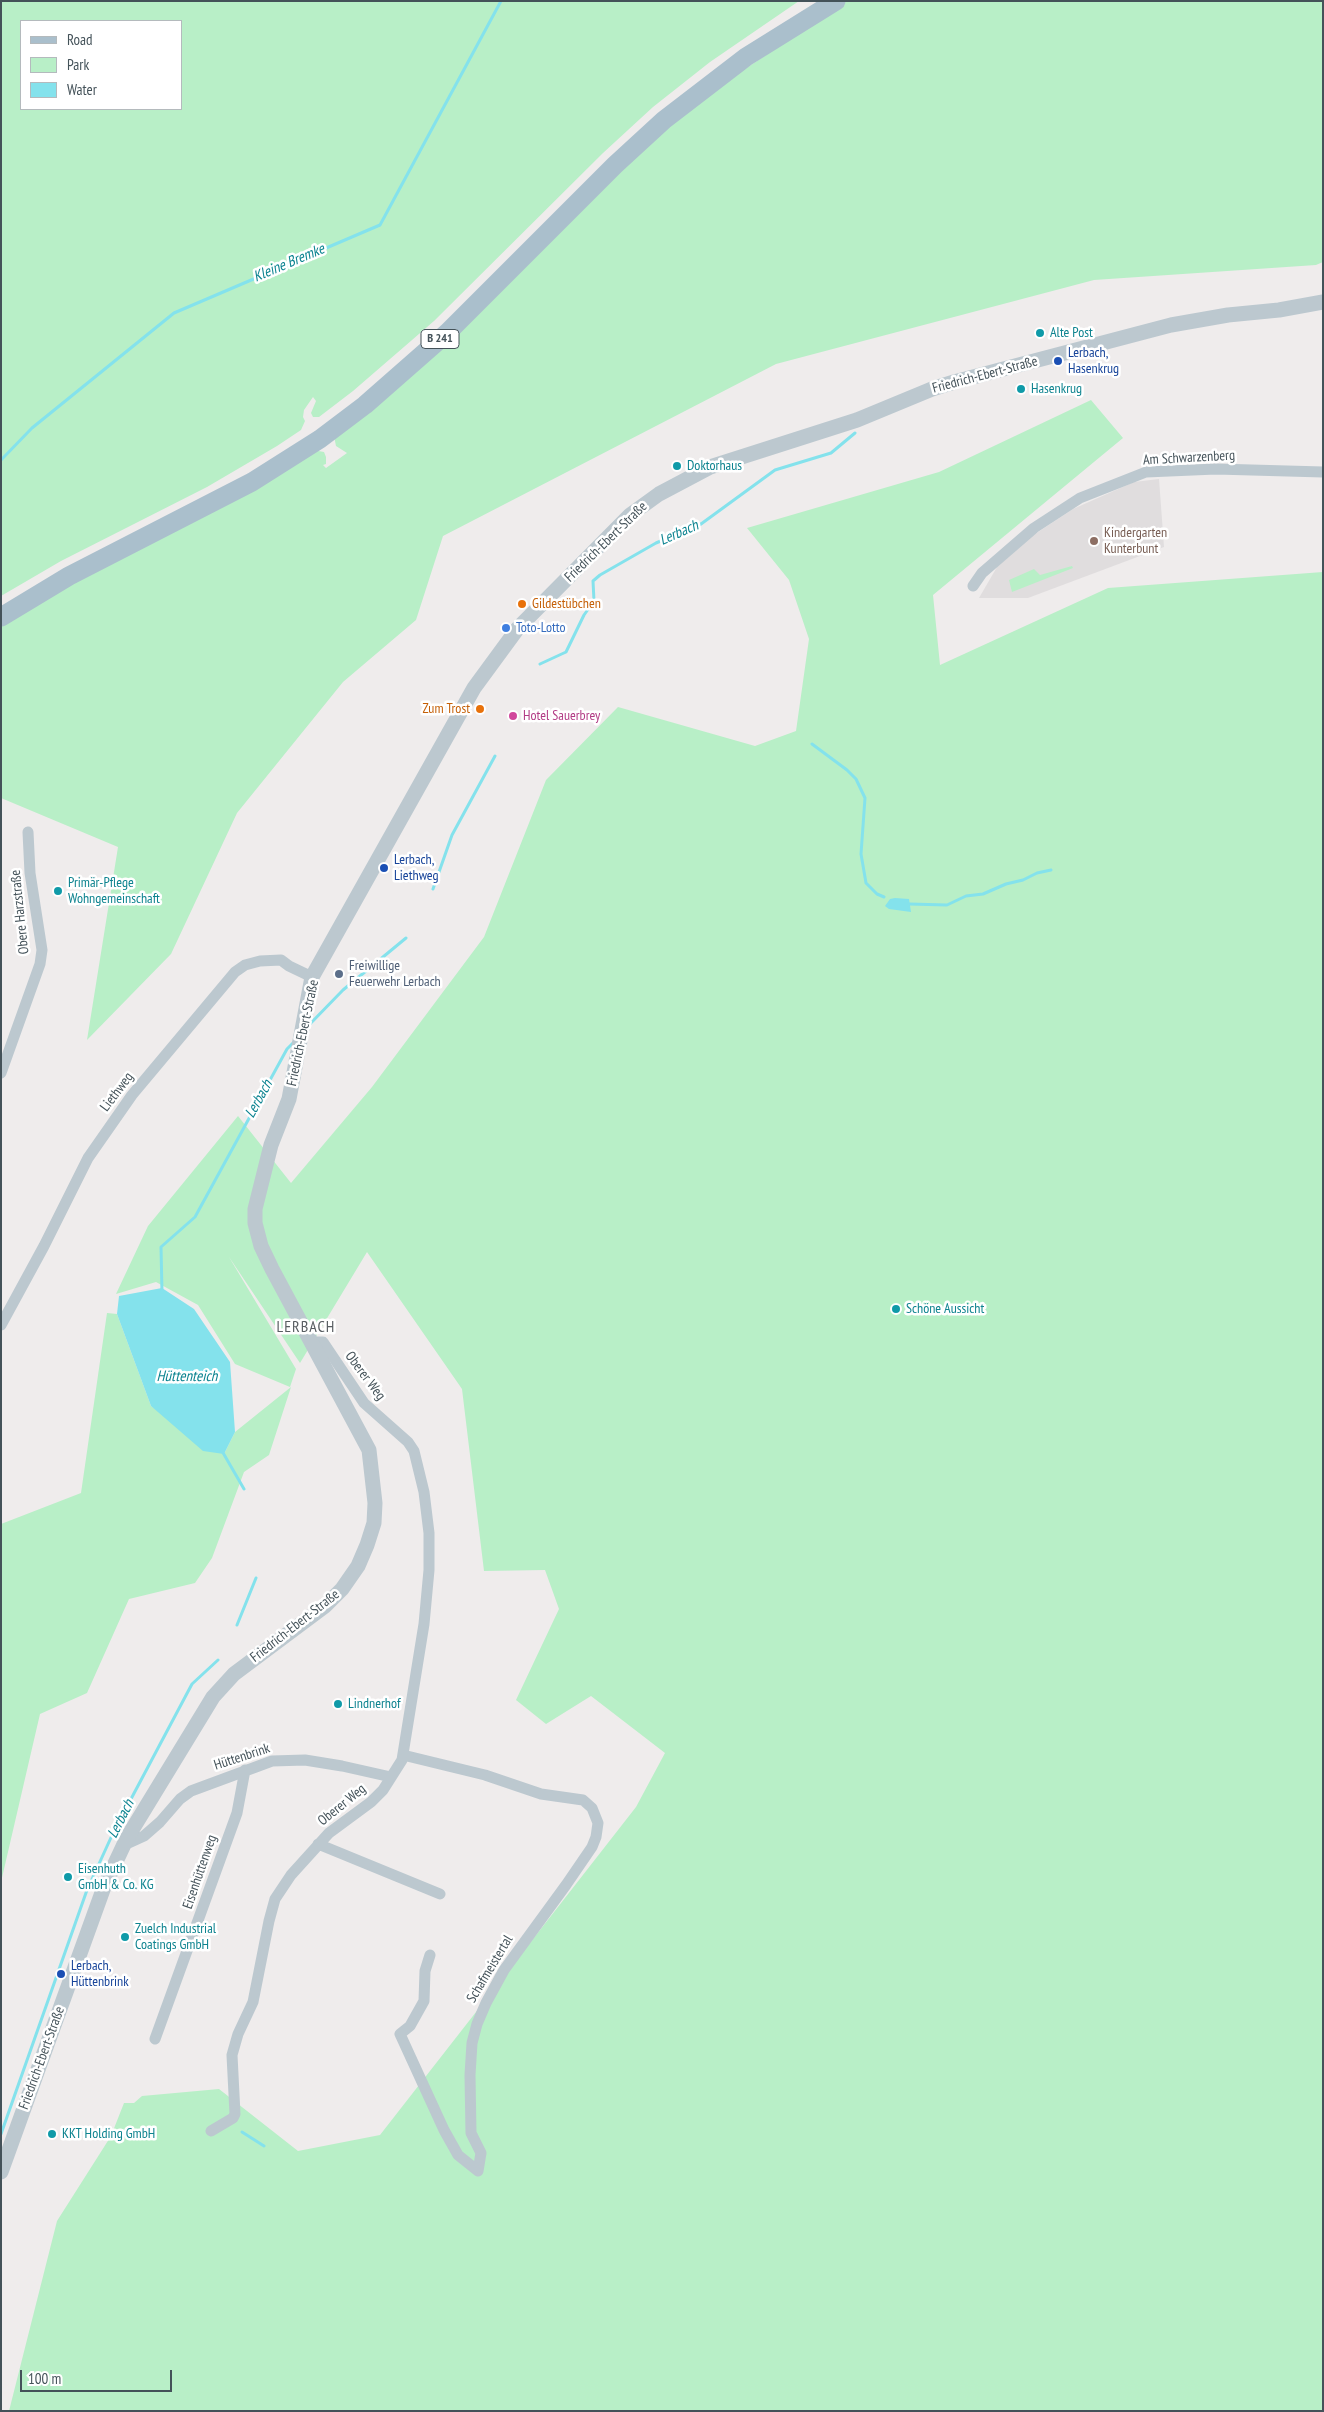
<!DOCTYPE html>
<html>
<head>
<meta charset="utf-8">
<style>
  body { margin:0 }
  #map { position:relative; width:1324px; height:2412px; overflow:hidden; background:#efecec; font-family:"PT Sans Narrow",sans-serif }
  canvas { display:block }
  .frame { position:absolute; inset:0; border:2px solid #445259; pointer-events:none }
  .legend { position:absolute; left:20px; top:20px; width:162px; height:90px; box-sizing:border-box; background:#fff; border:1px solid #b4babd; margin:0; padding:6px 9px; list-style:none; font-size:15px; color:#445259 }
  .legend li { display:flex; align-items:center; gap:10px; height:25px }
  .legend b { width:25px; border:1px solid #b4babd }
  .scale { position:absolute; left:20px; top:2370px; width:152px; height:22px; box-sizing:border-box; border:2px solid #445259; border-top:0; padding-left:6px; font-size:15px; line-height:18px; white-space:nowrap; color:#445259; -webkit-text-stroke:4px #fff; paint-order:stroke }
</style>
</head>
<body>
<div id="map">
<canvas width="1324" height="2412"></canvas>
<div class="frame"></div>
<ul class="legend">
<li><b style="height:6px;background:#aabfcc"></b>Road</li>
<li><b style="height:14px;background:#b8efc7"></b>Park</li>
<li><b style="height:14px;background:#84e2ec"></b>Water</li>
</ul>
<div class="scale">100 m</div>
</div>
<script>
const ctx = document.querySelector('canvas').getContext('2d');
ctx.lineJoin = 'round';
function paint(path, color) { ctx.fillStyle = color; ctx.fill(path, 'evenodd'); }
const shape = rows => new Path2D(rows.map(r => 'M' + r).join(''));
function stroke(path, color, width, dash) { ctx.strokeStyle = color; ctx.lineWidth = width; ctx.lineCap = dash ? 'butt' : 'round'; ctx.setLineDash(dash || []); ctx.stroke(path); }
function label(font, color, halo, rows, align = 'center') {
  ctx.font = font + ' "PT Sans Narrow",sans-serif'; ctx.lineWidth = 5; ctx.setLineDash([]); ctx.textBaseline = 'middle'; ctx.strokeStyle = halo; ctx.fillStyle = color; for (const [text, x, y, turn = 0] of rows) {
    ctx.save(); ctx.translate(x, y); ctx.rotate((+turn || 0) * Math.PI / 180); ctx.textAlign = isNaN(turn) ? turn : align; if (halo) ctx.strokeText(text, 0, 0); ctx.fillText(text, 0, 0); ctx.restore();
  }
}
const education = shape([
  [1159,479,1164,547,1028,598,979,598,997,567,1032,536,1073,509,1134,482]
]);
const green = shape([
  [1,1,799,1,710,62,653,107,603,153,434,321,353,391,319,417,313,417,311,413,316,401,313,397,304,410,303,417,305,421,301,430,277,446,207,487,61,561,1,596],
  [181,21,181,109,21,109,21,21],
  [847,1,1323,1,1323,262,1316,265,1094,280,776,364,443,536,416,620,343,682,237,813,171,954,87,1040,118,847,1,798,1,624,313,450,324,452,326,457,326,464,323,465,326,468,347,453,336,446,334,436,618,170,694,103],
  [1091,400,1123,438,933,595,940,665,1108,588,1323,572,1323,2411,9,2411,57,2221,111,2136,124,2103,134,2103,142,2096,219,2089,298,2151,380,2135,636,1807,665,1753,591,1696,546,1724,516,1700,559,1609,545,1570,484,1571,462,1389,367,1252,300,1363,229,1257,296,1369,290,1387,235,1364,198,1305,156,1282,116,1294,148,1226,238,1116,291,1183,372,1087,484,937,546,780,618,707,755,746,796,731,809,639,789,580,747,528,939,472],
  [1072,566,1073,568,1012,592,1009,580,1034,569,1040,575],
  [107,1313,117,1314,151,1406,224,1454,235,1432,291,1387,269,1455,244,1472,212,1558,195,1583,129,1599,87,1693,40,1714,1,1882,1,1524,81,1493]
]);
const water = shape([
  [895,898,909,899,911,912,889,909,885,906,890,899],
  [162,1288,194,1309,230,1362,235,1432,224,1454,203,1451,151,1406,117,1314,119,1296]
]);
const stream = shape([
  [1,460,32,428,174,313,380,225,501,1],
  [540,664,566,652,584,615,594,601,593,581,600,575,656,543,701,524,775,470,831,453,855,433],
  [812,744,847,770,856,779,865,798,861,854,866,883,877,894,884,897],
  [433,889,452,835,495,756],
  [909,904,947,905,966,896,983,894,1006,884,1023,880,1037,873,1051,870],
  [308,1026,343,990,406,938],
  [162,1292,161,1247,195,1217,287,1049,294,1042],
  [222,1451,244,1489],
  [237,1625,256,1578],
  [242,2132,264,2146],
  [1,2134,87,1890,114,1831,192,1684,218,1660]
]);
const minor = shape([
  [973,586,982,573,1034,528,1080,498,1146,472,1216,469,1323,472],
  [1,1073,40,964,42,950,30,873,28,832],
  [1,1325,44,1246,88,1158,132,1095,235,972,245,965,260,961,281,960,289,966,312,977],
  [407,1756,485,1775,541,1794,583,1800,592,1808,598,1823,596,1837,592,1847,566,1885,504,1970,486,2003,477,2024,472,2043,470,2075,471,2133,481,2153,478,2171,458,2155,444,2130,400,2034,410,2026,424,2001,425,1971,430,1955],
  [318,1844,440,1894],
  [122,1846,144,1836,160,1822,180,1799,191,1791,272,1761,305,1760,342,1766,391,1777],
  [155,2039,237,1813,245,1770],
  [211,2131,233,2118,235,2114,232,2055,238,2034,253,2002,269,1921,275,1899,291,1875,329,1833,371,1802,383,1790,402,1760,424,1624,429,1570,429,1533,424,1492,414,1451,408,1442,364,1403,323,1342,310,1342]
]);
const tertiary = shape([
  [1,2172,104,1887,127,1838,213,1697,234,1674,325,1606,342,1589,358,1566,367,1545,374,1523,375,1503,369,1450,272,1269,261,1246,255,1223,255,1209,271,1145,289,1099,312,977,474,688,518,628,630,515,659,494,710,467,857,420,932,389,954,382,1171,325,1228,315,1279,310,1323,302]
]);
const primary = shape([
  [1,617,69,576,252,482,320,439,365,405,447,333,615,165,664,120,746,57,836,1]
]);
const markers = [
  [1040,333,5,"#0f9aa8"],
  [1058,361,5,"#1a4fb4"],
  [1021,389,5,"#0f9aa8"],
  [677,466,5,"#0f9aa8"],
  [1094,541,5,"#8d6e63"],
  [522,604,5,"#e8710a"],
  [506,628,5,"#3f7fe0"],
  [480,709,5,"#e8710a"],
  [513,716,5,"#d1479c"],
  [384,868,5,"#1a4fb4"],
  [58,891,5,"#0f9aa8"],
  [339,974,5,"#5c6f8a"],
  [896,1309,5,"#0f9aa8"],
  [338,1704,5,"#0f9aa8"],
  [68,1877,5,"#0f9aa8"],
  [125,1937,5,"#0f9aa8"],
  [61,1974,5,"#1a4fb4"],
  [52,2134,5,"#0f9aa8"]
];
const shields = [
  [440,339,38]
];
const shieldNames = [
  ["B 241",440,339]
];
const cultureNames = [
  ["Alte Post",1050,333],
  ["Hasenkrug",1031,389],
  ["Doktorhaus",687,466],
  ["Primär-Pflege",68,883],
  ["Wohngemeinschaft",68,899],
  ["Schöne Aussicht",906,1309],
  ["Lindnerhof",348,1704],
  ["Eisenhuth",78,1869],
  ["GmbH & Co. KG",78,1885],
  ["Zuelch Industrial",135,1929],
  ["Coatings GmbH",135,1945],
  ["KKT Holding GmbH",62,2134]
];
const transitNames = [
  ["Lerbach,",1068,353],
  ["Hasenkrug",1068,369],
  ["Lerbach,",394,860],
  ["Liethweg",394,876],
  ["Lerbach,",71,1966],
  ["Hüttenbrink",71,1982]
];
const streetNames = [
  ["Friedrich-Ebert-Straße",985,375,-15],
  ["Am Schwarzenberg",1189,458,-3],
  ["Friedrich-Ebert-Straße",606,542,-44],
  ["Obere Harzstraße",20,912,-96],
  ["Friedrich-Ebert-Straße",303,1033,-78],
  ["Liethweg",117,1092,-53],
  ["Oberer Weg",365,1376,53],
  ["Friedrich-Ebert-Straße",295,1626,-38],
  ["Hüttenbrink",242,1757,-18],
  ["Oberer Weg",342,1805,-39],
  ["Eisenhüttenweg",200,1872,-71],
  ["Schafmeistertal",490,1969,-59],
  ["Friedrich-Ebert-Straße",42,2058,-70]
];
const educationNames = [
  ["Kindergarten",1104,533],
  ["Kunterbunt",1104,549]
];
const foodNames = [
  ["Gildestübchen",532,604],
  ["Zum Trost",470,709,"right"]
];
const shopNames = [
  ["Toto-Lotto",516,628]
];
const hotelNames = [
  ["Hotel Sauerbrey",523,716]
];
const serviceNames = [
  ["Freiwillige",349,966],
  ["Feuerwehr Lerbach",349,982]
];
const waterNames = [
  ["Kleine Bremke",289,263,-23],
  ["Lerbach",679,533,-24],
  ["Lerbach",259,1099,-61],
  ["Hüttenteich",187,1377],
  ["Lerbach",121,1819,-63]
];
const quarterNames = [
  ["LERBACH",306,1327]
];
paint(education, '#e0ddde');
paint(green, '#b8efc7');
paint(water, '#84e2ec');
stroke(stream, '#84e2ec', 3);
stroke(minor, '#bcc8cf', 11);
stroke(tertiary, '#bcc8cf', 15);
stroke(primary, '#aabfcc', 19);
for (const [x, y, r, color] of markers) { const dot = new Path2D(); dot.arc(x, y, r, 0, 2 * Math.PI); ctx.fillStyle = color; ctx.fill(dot); stroke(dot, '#fff', 2); }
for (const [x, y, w] of shields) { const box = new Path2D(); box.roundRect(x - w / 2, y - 9.5, w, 19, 4); ctx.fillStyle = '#fff'; ctx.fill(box); stroke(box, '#445259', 1); }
label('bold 12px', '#445259', null, shieldNames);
label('14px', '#0d838f', '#fff', cultureNames, 'left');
label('14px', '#164399', '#fff', transitNames, 'left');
label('14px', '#445259', '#fff', streetNames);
label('14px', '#785e54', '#fff', educationNames, 'left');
label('14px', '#c56008', '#fff', foodNames, 'left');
label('14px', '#366cbe', '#fff', shopNames, 'left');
label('14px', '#b23c85', '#fff', hotelNames, 'left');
label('14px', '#4e5e75', '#fff', serviceNames, 'left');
label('italic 15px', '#0b8390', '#fff', waterNames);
ctx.letterSpacing = '1px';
label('16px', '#585d61', '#fff', quarterNames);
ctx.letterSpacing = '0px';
</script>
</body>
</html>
